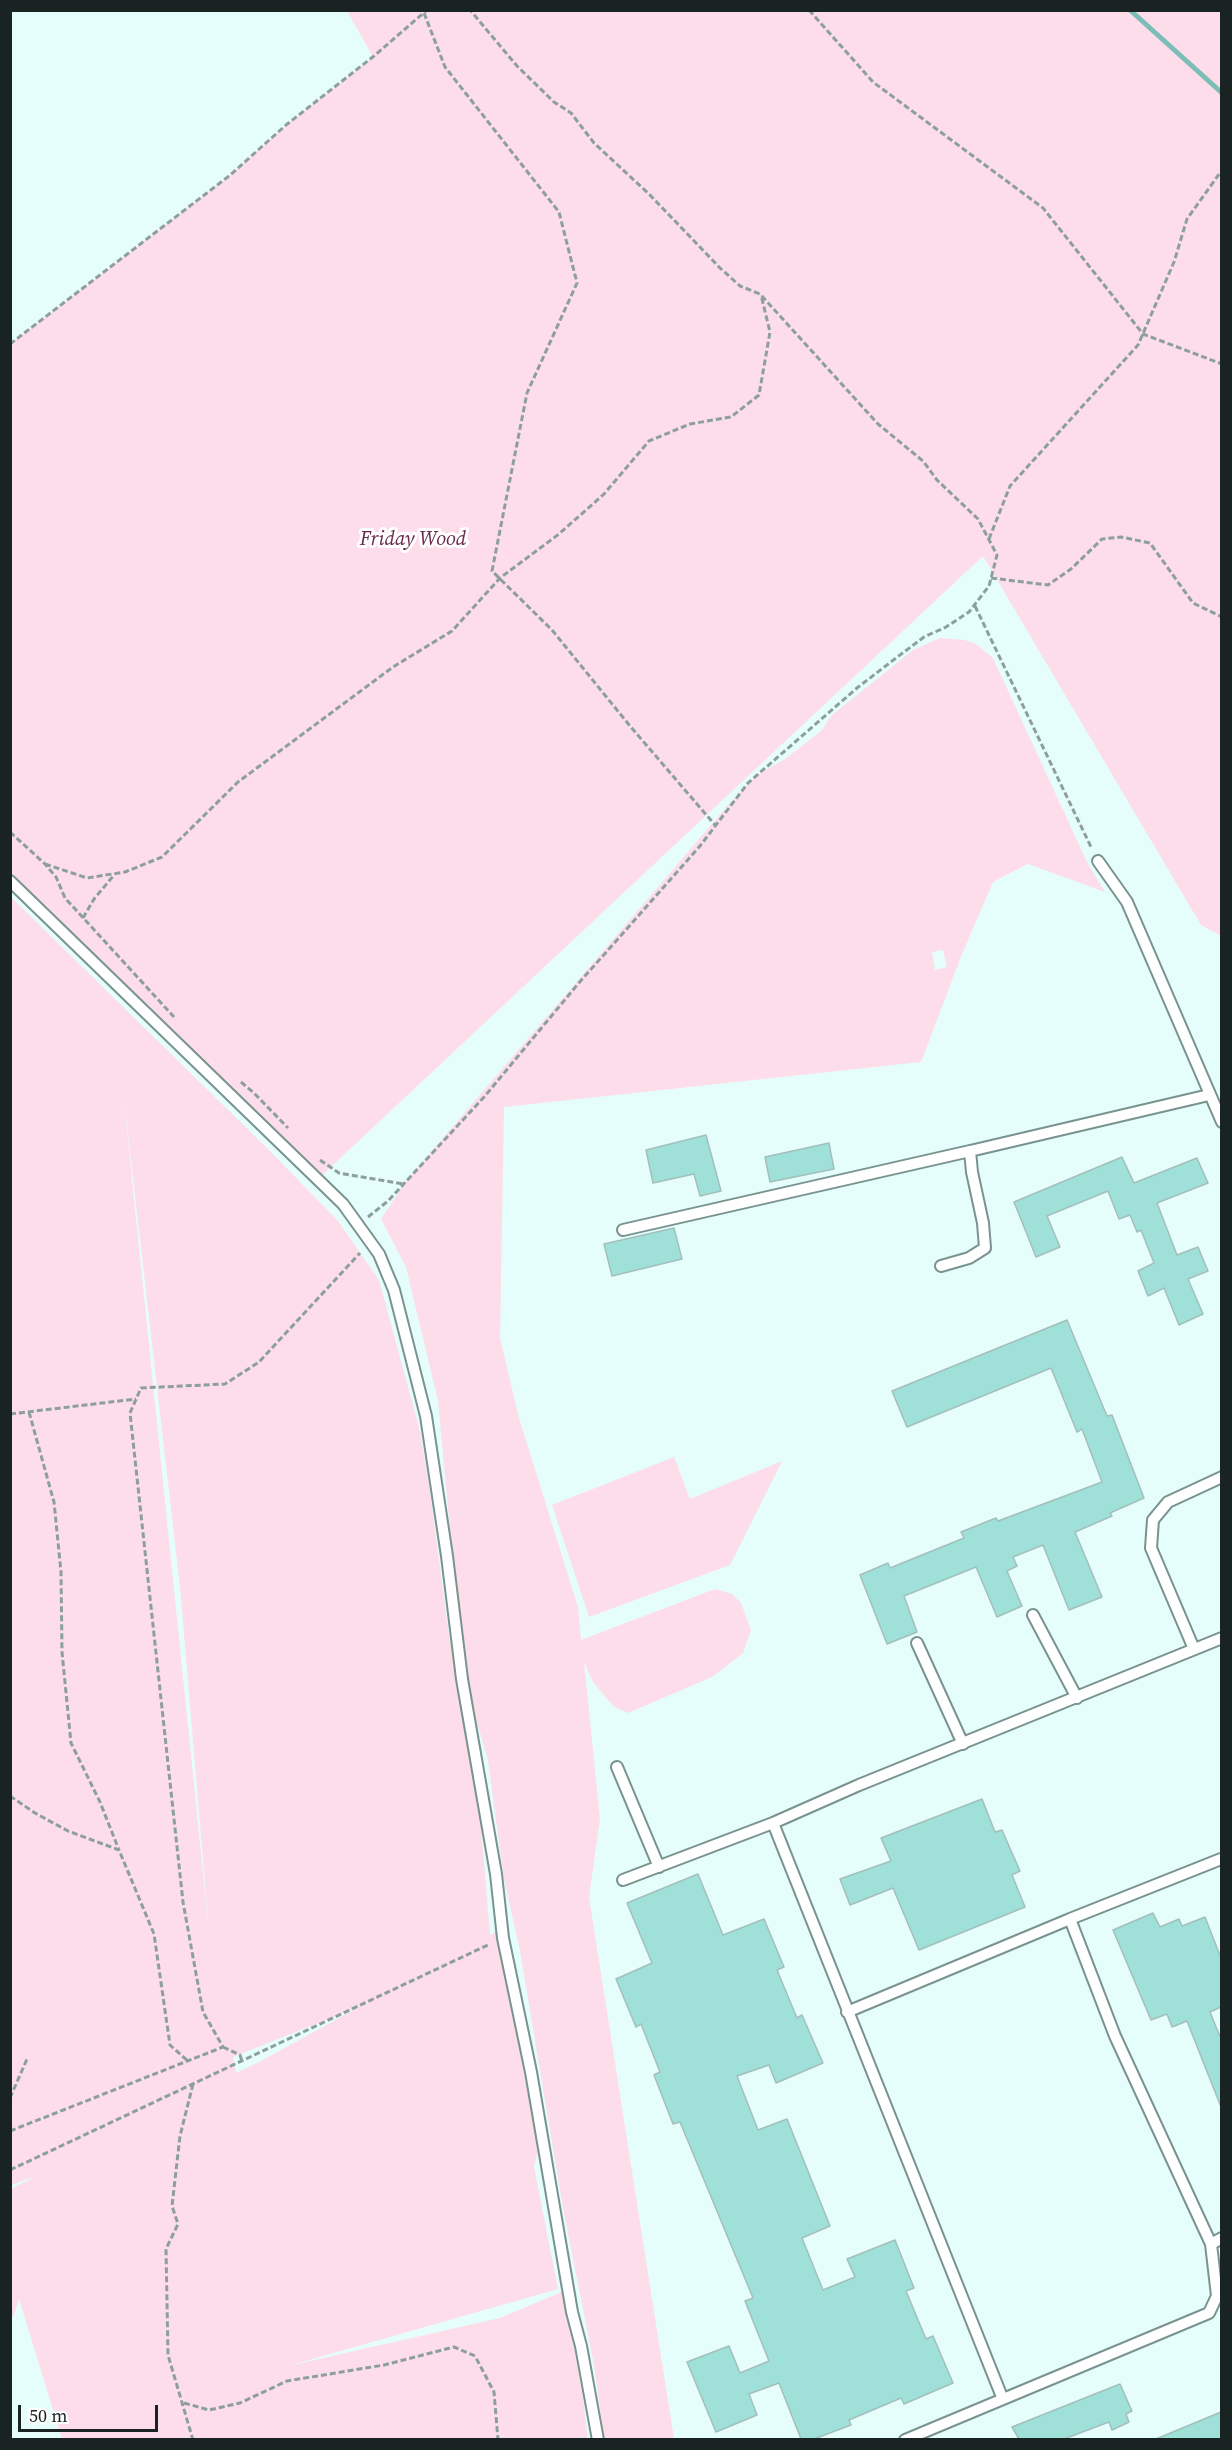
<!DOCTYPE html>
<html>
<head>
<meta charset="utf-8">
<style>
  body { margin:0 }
  #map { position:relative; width:1232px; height:2450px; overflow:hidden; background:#e6fefb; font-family:"Source Serif 4",serif }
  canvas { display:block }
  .frame { position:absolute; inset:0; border:12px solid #192322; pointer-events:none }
  .scale { position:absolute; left:18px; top:2405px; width:140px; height:27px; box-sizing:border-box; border:3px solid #192322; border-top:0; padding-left:8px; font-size:18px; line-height:21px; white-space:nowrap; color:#192322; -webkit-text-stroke:4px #fff; paint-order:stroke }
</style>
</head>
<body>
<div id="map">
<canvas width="1232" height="2450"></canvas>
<div class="frame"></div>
<div class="scale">50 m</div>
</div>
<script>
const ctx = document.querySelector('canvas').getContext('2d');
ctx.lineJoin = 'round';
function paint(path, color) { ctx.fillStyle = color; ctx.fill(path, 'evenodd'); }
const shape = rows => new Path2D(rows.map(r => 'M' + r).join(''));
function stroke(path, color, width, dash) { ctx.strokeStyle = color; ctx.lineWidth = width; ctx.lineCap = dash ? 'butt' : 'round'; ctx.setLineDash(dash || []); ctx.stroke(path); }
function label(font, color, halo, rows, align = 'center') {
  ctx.font = font + ' "Source Serif 4",serif'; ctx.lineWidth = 6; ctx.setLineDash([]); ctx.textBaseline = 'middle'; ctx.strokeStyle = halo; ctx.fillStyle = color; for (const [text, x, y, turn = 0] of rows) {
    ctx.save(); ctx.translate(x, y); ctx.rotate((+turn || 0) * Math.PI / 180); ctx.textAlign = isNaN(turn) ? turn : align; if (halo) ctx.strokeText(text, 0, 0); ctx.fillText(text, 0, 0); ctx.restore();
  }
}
const green = shape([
  [347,11,1221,11,1221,936,1201,925,983,556,318,1179,11,881,10,344,229,176,286,125,373,57],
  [940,638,965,640,976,644,993,658,1087,862,1105,892,1028,864,993,882,962,954,921,1062,504,1107,500,1338,519,1418,578,1607,581,1640,715,1589,732,1594,741,1603,751,1630,743,1653,712,1677,628,1713,614,1707,593,1682,584,1662,600,1819,589,1897,674,2439,604,2439,594,2365,563,2208,520,1951,504,1879,488,1760,464,1678,438,1401,406,1267,381,1219,406,1181,730,803,757,775,785,759,821,731,832,715,913,650],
  [943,950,947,967,935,970,932,952],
  [10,896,270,1151,338,1221,379,1280,420,1431,429,1484,449,1636,472,1755,479,1801,490,1935,496,1932,540,2143,534,2167,558,2289,288,2366,500,2318,564,2291,582,2391,588,2439,62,2439,19,2299,13,2318,11,2314,11,2189,36,2176,11,2185],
  [124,1100,180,1587,209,1931,124,1101],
  [359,2007,261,2061,236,2073,233,2057],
  [674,1457,690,1499,782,1461,730,1565,589,1617,552,1505]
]);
const stream = shape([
  [1130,10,1222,93]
]);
const building = shape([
  [706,1135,721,1191,700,1196,694,1174,653,1183,646,1150,706,1135],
  [829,1143,834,1169,770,1182,765,1157,829,1143],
  [1122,1157,1134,1183,1197,1158,1208,1183,1157,1203,1177,1255,1198,1247,1208,1271,1188,1279,1203,1314,1179,1325,1164,1288,1148,1296,1138,1271,1154,1263,1141,1230,1137,1232,1130,1215,1119,1219,1108,1191,1047,1216,1060,1247,1036,1257,1014,1202,1122,1157],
  [674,1228,682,1259,612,1276,604,1244,674,1228],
  [1067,1320,1107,1416,1112,1415,1144,1498,1110,1513,1112,1516,1075,1532,1102,1597,1069,1610,1043,1545,1013,1557,1017,1566,1007,1571,1022,1606,997,1617,976,1567,904,1596,917,1632,887,1644,860,1575,888,1563,890,1568,964,1538,961,1532,996,1518,998,1521,1102,1482,1082,1429,1077,1432,1051,1368,907,1427,892,1391,1067,1320],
  [982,1799,995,1832,1002,1830,1020,1871,1012,1875,1025,1907,919,1950,893,1888,850,1905,840,1879,891,1861,881,1838,982,1799],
  [698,1874,723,1935,764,1919,784,1967,777,1970,797,2018,802,2015,823,2063,776,2083,769,2065,737,2076,758,2130,787,2119,830,2226,802,2238,823,2290,855,2277,847,2259,895,2240,914,2288,906,2291,926,2339,933,2336,953,2383,904,2404,901,2398,849,2420,851,2425,814,2439,801,2439,779,2383,749,2394,757,2415,716,2432,687,2362,729,2346,740,2373,769,2361,745,2301,753,2298,680,2122,673,2124,654,2075,660,2072,641,2024,636,2027,616,1979,652,1963,627,1903,698,1874],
  [1153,1913,1160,1927,1179,1919,1182,1926,1205,1917,1221,1958,1221,2007,1210,2012,1221,2039,1221,2107,1187,2021,1172,2027,1167,2014,1151,2020,1113,1930,1153,1913],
  [1120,2384,1132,2411,1126,2414,1129,2422,1112,2430,1109,2422,1064,2439,1019,2439,1012,2427,1120,2384],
  [1221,2412,1221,2439,1156,2439,1221,2412]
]);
const path = shape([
  [809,10,873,82,1043,208,1143,334,1222,364],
  [424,13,445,67,559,212,577,283,527,393,492,571,552,630,630,726,715,825],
  [10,344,229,176,286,125,374,56,427,10],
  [989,539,1010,486,1138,345,1174,262,1187,219,1222,170],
  [991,578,1048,585,1071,569,1102,539,1121,537,1150,543,1193,603,1222,617],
  [975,606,1092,849],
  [10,832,45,864,56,877,65,898,174,1017],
  [45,864,87,878,125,872,162,857,238,782,393,667,452,631,500,578,559,534,604,494,649,441,690,424,731,417,759,395,770,332,761,295],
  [83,918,94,899,114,875],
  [241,1082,254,1093,288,1128],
  [320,1160,339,1173,403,1184],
  [368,1217,388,1201,485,1096,578,984,700,846,748,783,857,688,896,658,924,637,946,627,969,612,989,586,997,555,978,519,937,480,923,461,878,424,760,294,740,286,720,268,649,194,594,143,571,113,554,102,517,66,470,10],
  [29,1412,54,1502,61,1572,62,1652,71,1743,100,1802,119,1850],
  [10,1414,136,1399],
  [10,1796,35,1813,68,1831,119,1850,154,1934,170,2045,188,2061],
  [223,2047,240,2055,242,2061],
  [193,2084,180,2136,172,2206,178,2224,166,2249,168,2355,193,2440],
  [10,2098,27,2059],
  [10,2131,223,2047,203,2012,183,1902,130,1413,141,1388,225,1384,259,1362,360,1253],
  [10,2170,490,1944],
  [184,2403,209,2410,240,2403,287,2381,384,2365,454,2347,475,2356,494,2392,498,2440]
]);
const lane = shape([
  [1098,861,1127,902,1222,1122],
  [10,881,343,1204,379,1254,394,1290,426,1416,447,1556,462,1679,496,1874,503,1938,531,2072,572,2312,581,2346,598,2440],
  [623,1230,970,1151],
  [941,1266,969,1258,985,1248,983,1223,972,1172,970,1151,1209,1095],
  [1033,1615,1077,1698],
  [917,1643,963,1744],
  [1194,1649,1151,1548,1153,1520,1168,1502,1222,1477],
  [617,1767,659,1867],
  [773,1823,1002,2397],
  [623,1880,773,1823,859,1785,1222,1638],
  [1070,1919,1221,1859],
  [847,2012,1070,1919,1115,2036,1211,2244],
  [905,2440,1209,2313,1217,2296,1211,2244,1222,2238]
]);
const parkNames = [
  ["Friday Wood",413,540]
];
paint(green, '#fddde9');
stroke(stream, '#7dbdb7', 5);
paint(building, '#9fe0d9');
stroke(building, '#a3bfbc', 1.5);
stroke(lane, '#789390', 14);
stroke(path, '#8d9f9d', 3, [6, 3]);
stroke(lane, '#fff', 10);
label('italic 20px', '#682a49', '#fff', parkNames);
</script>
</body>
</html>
